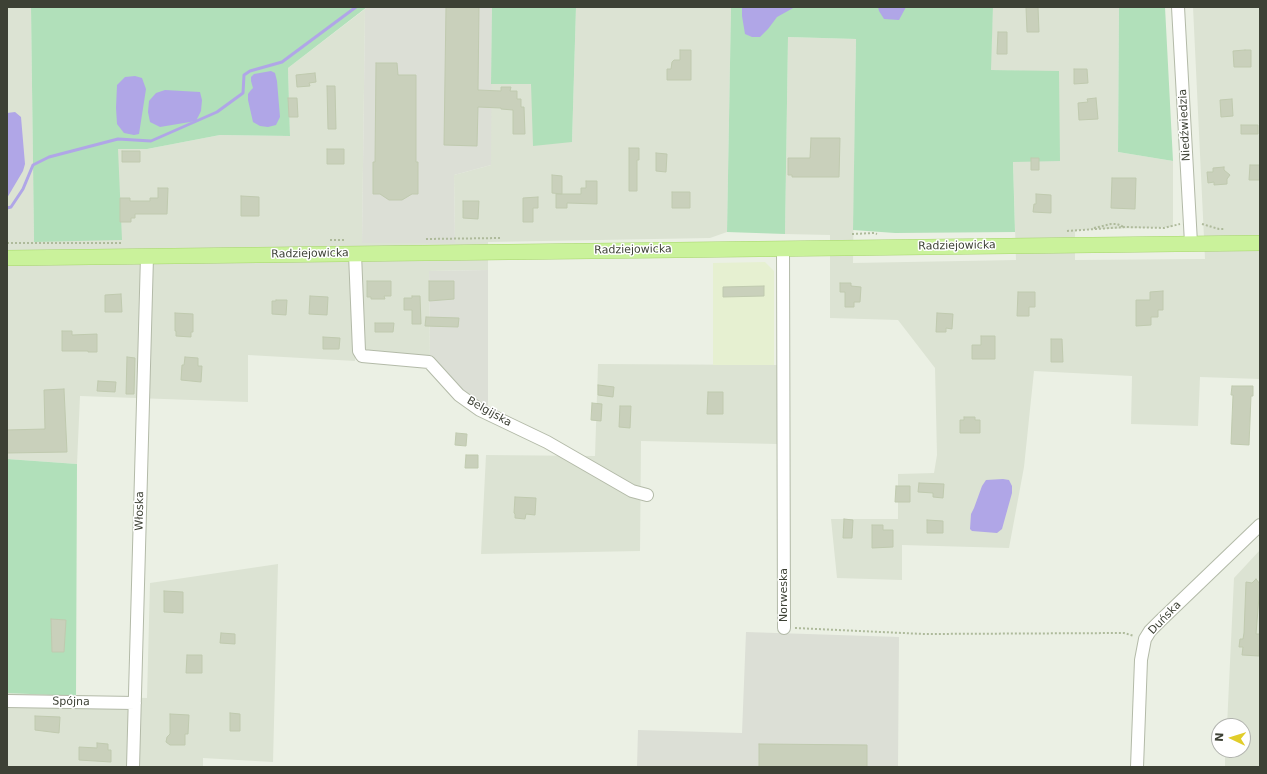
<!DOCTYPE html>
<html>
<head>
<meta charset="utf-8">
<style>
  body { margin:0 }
  #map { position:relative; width:1267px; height:774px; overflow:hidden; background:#ebf0e4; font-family:"DejaVu Sans",sans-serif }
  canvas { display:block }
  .frame { position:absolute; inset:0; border:8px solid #3d4135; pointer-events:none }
  .north { position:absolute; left:1211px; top:718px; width:40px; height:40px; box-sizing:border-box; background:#fff; border:1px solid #b1b3ae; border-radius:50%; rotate:274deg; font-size:11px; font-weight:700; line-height:16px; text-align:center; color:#3d4135 }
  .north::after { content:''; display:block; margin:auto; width:14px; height:18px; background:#e1cd2a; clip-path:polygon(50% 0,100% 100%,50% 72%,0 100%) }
</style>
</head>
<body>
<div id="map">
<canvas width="1267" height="774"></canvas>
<div class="frame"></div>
<div class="north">N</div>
</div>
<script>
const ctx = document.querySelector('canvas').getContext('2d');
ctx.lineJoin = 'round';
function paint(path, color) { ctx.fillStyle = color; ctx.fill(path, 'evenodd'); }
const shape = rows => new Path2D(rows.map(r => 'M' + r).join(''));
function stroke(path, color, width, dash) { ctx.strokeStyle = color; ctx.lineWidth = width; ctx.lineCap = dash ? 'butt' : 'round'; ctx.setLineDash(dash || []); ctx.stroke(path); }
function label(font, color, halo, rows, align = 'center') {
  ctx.font = font + ' "DejaVu Sans",sans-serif'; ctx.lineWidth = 3; ctx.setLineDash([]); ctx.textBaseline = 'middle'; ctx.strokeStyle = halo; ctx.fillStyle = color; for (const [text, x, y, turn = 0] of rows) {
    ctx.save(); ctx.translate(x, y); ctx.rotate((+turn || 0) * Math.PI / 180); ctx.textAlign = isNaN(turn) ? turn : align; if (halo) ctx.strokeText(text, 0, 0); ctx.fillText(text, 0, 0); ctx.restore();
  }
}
const residential = shape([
  [7,7,31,7,34,242,117,149,147,149,220,135,290,136,288,68,365,9,362,243,455,243,454,175,491,165,491,84,531,84,572,142,576,7,731,7,727,232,710,238,488,242,488,270,429,271,430,357,355,351,355,361,248,355,248,402,80,396,77,464,7,459],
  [993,7,1119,7,1118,152,1173,161,1173,227,1075,230,1075,260,1205,259,1193,7,1260,7,1260,379,1200,377,1198,426,1131,424,1132,376,1034,371,1024,467,1009,548,902,545,902,580,837,578,831,519,898,519,898,474,934,473,937,455,935,368,898,320,830,318,830,235,785,234,788,37,856,39,853,263,1016,260,1013,161,1059,72,990,70],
  [598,364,779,365,777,444,641,441,640,551,481,554,486,455,595,456],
  [1260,550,1260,767,1225,767,1225,750,1243,750,1243,726,1227,726,1234,578],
  [278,564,273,762,203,758,203,767,7,767,7,693,147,698,150,583]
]);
const commercial = shape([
  [765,262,774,271,774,365,713,365,713,263]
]);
const industrial = shape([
  [367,7,492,7,491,165,454,175,455,243,362,243,365,9],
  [488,270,488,408,462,392,430,357,429,271],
  [746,632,899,637,898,767,637,767,638,730,742,733]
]);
const green = shape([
  [31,7,367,7,288,68,290,136,220,135,147,149,118,149,122,240,34,242],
  [492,7,576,7,572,142,533,146,531,84,491,84],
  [731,7,993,7,991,70,1059,71,1060,161,1013,162,1015,232,895,233,853,230,856,39,788,37,785,234,727,232],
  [1119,7,1165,7,1173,161,1118,152],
  [7,459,77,464,76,696,7,693]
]);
const water = shape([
  [742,7,795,7,777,17,768,29,760,37,752,37,745,34,742,16],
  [878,7,906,7,899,20,884,19,879,11],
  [271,71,275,73,277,81,280,117,276,125,268,127,260,126,253,122,248,100,248,94,251,90,253,88,251,81,251,77,254,74],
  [135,76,142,78,146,89,139,134,134,135,124,133,117,124,116,108,117,85,125,77],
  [165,90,200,92,202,100,201,111,196,121,160,127,150,122,148,112,149,101,156,93],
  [15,112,21,117,25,164,23,171,7,198,7,113],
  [1003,479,1009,480,1012,486,1012,493,1002,529,997,533,972,531,970,529,971,514,974,508,982,486,986,480]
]);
const stream = shape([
  [7,208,11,207,23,189,33,165,49,157,118,139,151,141,217,112,243,93,244,75,250,71,282,62,356,7]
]);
const building = shape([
  [446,7,479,7,478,90,501,91,501,87,511,87,510,91,517,91,517,99,521,99,521,107,524,107,525,134,513,134,513,110,501,109,501,108,478,107,477,146,444,145,446,7],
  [1026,7,1038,7,1039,32,1027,32,1026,7],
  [998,32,1007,32,1007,54,997,54,998,32],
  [680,50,691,50,691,80,667,80,667,69,671,69,672,62,674,60,680,60,680,50],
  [1245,50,1251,50,1251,67,1234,67,1233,51,1245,50],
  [376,63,397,63,398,75,416,75,416,162,418,162,418,194,412,194,402,200,389,200,380,194,373,194,373,162,375,162,376,63],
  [1074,69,1087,69,1088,83,1074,84,1074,69],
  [315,73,316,82,309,83,310,86,297,87,296,75,315,73],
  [327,86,335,86,336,129,328,129,327,86],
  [288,98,297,98,298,117,289,117,288,98],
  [1096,98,1098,119,1079,120,1078,103,1088,102,1087,99,1096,98],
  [1232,99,1233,116,1221,117,1220,100,1232,99],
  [1241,125,1258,125,1258,134,1241,134,1241,125],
  [811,138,840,138,839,177,792,177,792,175,788,175,788,158,810,158,811,138],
  [629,148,639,148,639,160,637,160,637,191,629,191,629,148],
  [327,149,344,149,344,164,327,164,327,149],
  [122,151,140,151,140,162,122,162,122,151],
  [656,153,667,154,666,172,656,171,656,153],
  [1031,158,1039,158,1039,170,1031,170,1031,158],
  [1250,165,1260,165,1260,180,1249,180,1250,165],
  [1224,167,1224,170,1230,175,1227,179,1227,184,1214,185,1214,182,1208,183,1207,172,1213,172,1213,168,1224,167],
  [552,175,562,176,562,194,552,193,552,175],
  [1112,178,1136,178,1135,209,1111,208,1112,178],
  [586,181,597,181,597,204,567,203,567,208,556,208,556,194,581,194,581,188,586,188,586,181],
  [158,188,168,188,167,214,135,214,135,218,131,218,131,222,120,222,120,198,130,198,130,201,150,201,150,198,158,198,158,188],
  [672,192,690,192,690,208,672,208,672,192],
  [1036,194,1051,195,1051,213,1033,212,1034,204,1036,204,1036,194],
  [241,196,259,197,259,216,241,216,241,196],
  [538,197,538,208,533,208,533,222,523,222,523,198,538,197],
  [463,201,479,201,478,219,463,218,463,201],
  [367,281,391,281,391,296,384,296,385,299,371,299,371,297,367,297,367,281],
  [429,281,454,281,454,299,429,301,429,281],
  [840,283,851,283,851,286,861,287,860,302,854,302,854,307,845,307,845,292,840,292,840,283],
  [764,286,764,296,723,297,723,287,764,286],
  [1163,291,1163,310,1158,310,1158,317,1151,317,1151,325,1136,326,1136,300,1150,300,1150,292,1163,291],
  [1018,292,1035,292,1035,307,1029,307,1029,316,1017,316,1018,292],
  [121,294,122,312,105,312,105,295,121,294],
  [310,296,328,297,327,315,309,314,310,296],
  [412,296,420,296,421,324,412,324,412,310,404,310,404,298,412,298,412,296],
  [276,300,287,300,286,315,272,314,272,301,276,301,276,300],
  [175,313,193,314,193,332,191,332,191,337,176,336,176,331,175,331,175,313],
  [937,313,953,314,952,329,946,328,946,332,936,332,937,313],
  [426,317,459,318,458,327,425,326,426,317],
  [375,323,394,323,393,332,375,332,375,323],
  [62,331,72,331,72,335,97,334,97,352,88,352,88,351,62,351,62,331],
  [981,336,995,336,995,359,972,359,972,345,981,345,981,336],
  [323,337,340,338,339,349,323,349,323,337],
  [1051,339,1062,339,1063,362,1051,362,1051,339],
  [127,357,135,358,134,394,126,394,127,357],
  [185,357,198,358,198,366,202,366,201,382,181,380,182,365,184,365,185,357],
  [98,381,116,382,115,392,97,391,98,381],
  [598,385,614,387,613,397,598,395,598,385],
  [1232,386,1253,386,1253,396,1251,396,1249,445,1231,444,1233,395,1231,395,1232,386],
  [64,389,67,452,7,453,7,430,45,429,44,390,64,389],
  [708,392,723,392,723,414,707,414,708,392],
  [592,403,602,404,601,421,591,420,592,403],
  [620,406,631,406,630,428,619,427,620,406],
  [964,417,975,417,975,420,980,420,980,433,960,433,960,420,964,420,964,417],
  [456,433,467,434,466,446,455,445,456,433],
  [466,455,478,455,478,468,465,468,466,455],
  [919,483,944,484,943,498,933,497,933,493,918,492,919,483],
  [896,486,910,486,910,502,895,502,896,486],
  [515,497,536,498,535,515,526,514,525,519,515,518,515,514,514,513,515,497],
  [844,519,853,520,852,538,843,538,844,519],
  [927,520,943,521,943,533,927,533,927,520],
  [872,525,883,525,883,530,893,530,893,547,872,548,872,525],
  [1256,579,1260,584,1256,634,1260,634,1259,656,1242,655,1243,647,1239,647,1240,639,1243,639,1244,633,1246,582,1252,583,1256,579],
  [164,591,183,592,183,613,164,612,164,591],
  [51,619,66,620,64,652,52,652,51,619],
  [221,633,235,634,235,644,220,643,221,633],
  [187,655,202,655,202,673,186,673,187,655],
  [230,713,240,714,240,731,230,731,230,713],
  [170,714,189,715,188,734,185,734,185,745,170,745,166,742,167,737,170,734,170,714],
  [35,716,60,717,59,733,35,730,35,716],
  [97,743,108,744,108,750,111,750,111,762,79,760,79,747,97,748,97,743],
  [759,744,867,745,867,767,759,767,759,744]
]);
const path = shape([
  [1202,224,1219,229,1224,229],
  [1094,228,1111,224,1117,224,1124,227],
  [1067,231,1125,227,1164,228,1180,224],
  [852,234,874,233,877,234],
  [426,239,500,238],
  [330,240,344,240],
  [7,243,122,243],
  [795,628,924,634,1124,633,1134,636]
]);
const minor = shape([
  [1178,7,1191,243],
  [783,248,784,628],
  [355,254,359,351,362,356,429,362,459,395,480,410,547,442,632,491,647,495],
  [7,701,135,703],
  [133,767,147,256],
  [1137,767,1141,660,1145,639,1150,631,1160,621,1260,525]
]);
const major = shape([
  [7,258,1260,243]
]);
const streetNames = [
  ["Niedźwiedzia",1185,125,-93],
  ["Radziejowicka",957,246,-1],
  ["Radziejowicka",633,250,-1],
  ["Radziejowicka",310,254,-1],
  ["Belgijska",489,412,29],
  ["Włoska",140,511,-89],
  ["Norweska",784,595,-90],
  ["Duńska",1165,618,-46],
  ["Spójna",71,702,1]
];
paint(residential, '#dce3d3');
paint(commercial, '#e6f0d1');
paint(industrial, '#dcdfd6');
paint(green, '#b1e0ba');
paint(water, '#b0a6e7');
stroke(stream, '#b0a6e7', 3);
paint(building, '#c9d0bb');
stroke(building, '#c0caaf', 1);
stroke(minor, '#b3baa8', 14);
stroke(major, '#a7d56d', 16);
stroke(path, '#aeba9b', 2, [2, 2]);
stroke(minor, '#fff', 12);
stroke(major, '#caf29b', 15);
label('11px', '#3d4135', '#fff', streetNames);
</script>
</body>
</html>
